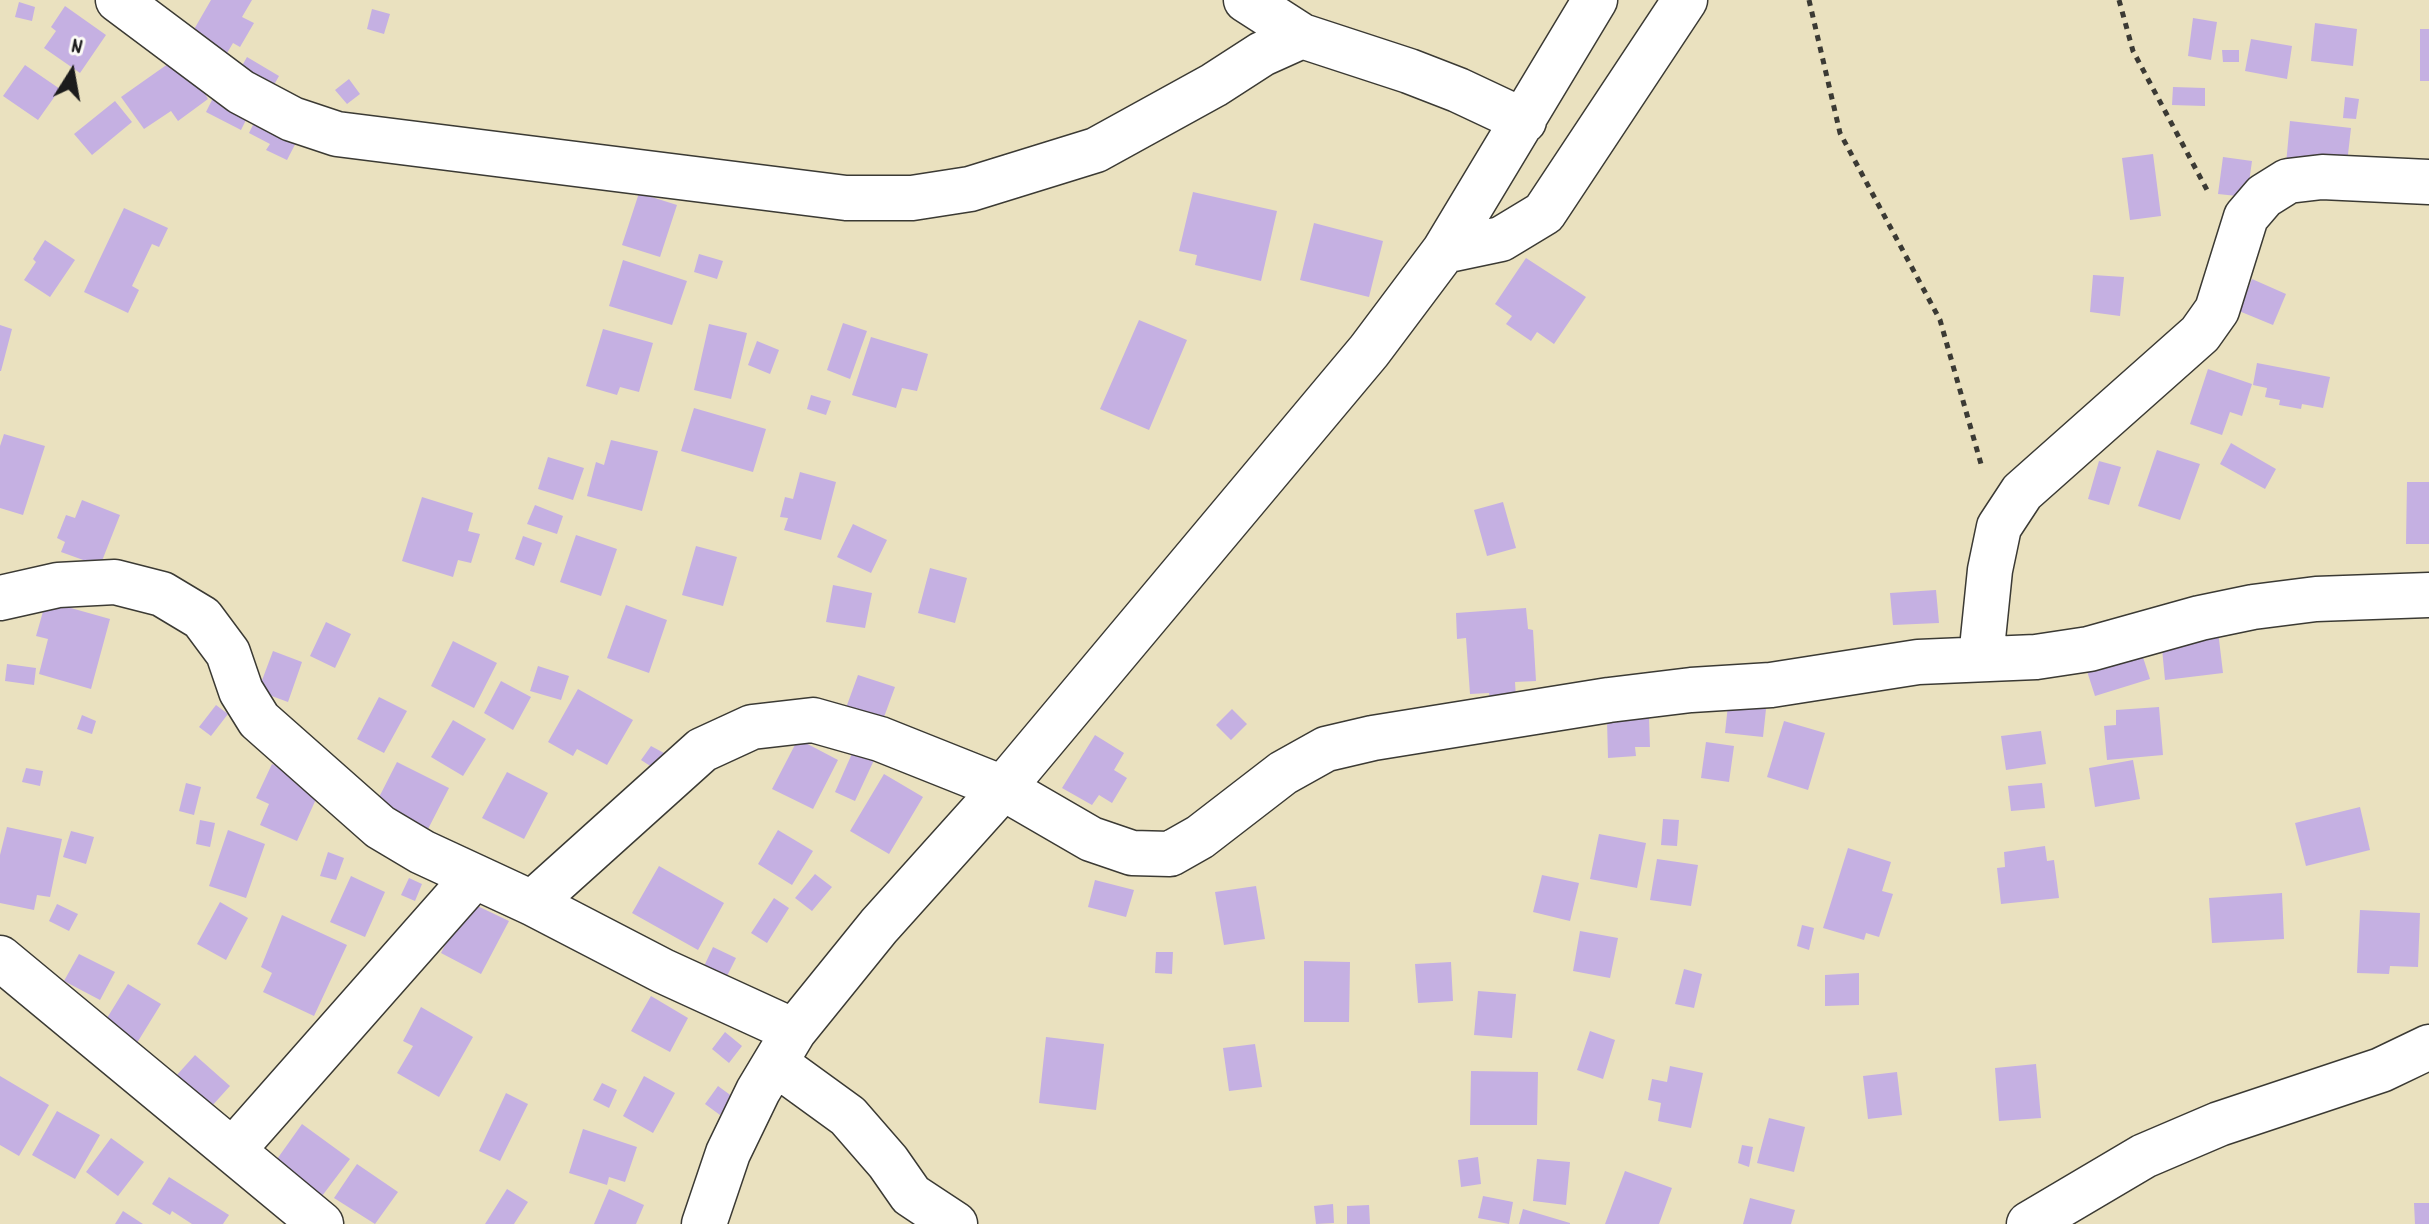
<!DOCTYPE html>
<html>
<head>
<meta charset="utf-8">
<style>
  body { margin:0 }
  #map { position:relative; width:2429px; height:1224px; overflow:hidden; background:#eae1bf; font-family:Dekko,sans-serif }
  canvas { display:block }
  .north { position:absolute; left:32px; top:32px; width:80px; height:80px; -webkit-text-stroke:6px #fdfcf7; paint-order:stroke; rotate:11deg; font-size:22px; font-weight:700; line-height:32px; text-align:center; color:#1c1c1c }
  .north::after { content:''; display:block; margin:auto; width:28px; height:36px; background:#1c1c1c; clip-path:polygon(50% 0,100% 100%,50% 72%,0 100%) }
</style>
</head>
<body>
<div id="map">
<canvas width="2429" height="1224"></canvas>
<div class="north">N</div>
</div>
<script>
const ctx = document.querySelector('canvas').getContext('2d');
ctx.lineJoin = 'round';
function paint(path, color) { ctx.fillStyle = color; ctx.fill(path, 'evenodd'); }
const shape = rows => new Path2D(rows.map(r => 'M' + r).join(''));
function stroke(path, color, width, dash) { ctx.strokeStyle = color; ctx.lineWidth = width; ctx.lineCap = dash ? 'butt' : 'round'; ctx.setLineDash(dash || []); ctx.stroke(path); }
const building = shape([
  [211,0,252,0,242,17,254,23,240,47,233,43,220,65,185,45],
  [19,2,35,7,32,21,15,17],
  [65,6,106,35,80,73,44,48,56,31,51,27],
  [372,9,390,14,384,34,367,29],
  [2193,18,2217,22,2211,60,2188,56],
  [2315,23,2357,29,2353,66,2311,61],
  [2420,29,2429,29,2429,81,2420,81],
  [2251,39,2292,46,2287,79,2245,71],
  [2222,50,2239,50,2239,62,2223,62],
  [182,54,208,99,178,121,171,111,144,129,121,97],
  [247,57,279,76,266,99,234,80],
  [25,65,60,89,38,120,3,96],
  [349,79,360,94,347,104,335,90],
  [2173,87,2205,88,2205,106,2172,105],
  [217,90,253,106,241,130,206,112],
  [2345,97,2359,99,2356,119,2343,118],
  [115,101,132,122,92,155,74,134],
  [261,109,302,131,287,160,266,150,270,144,249,133],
  [2290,121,2351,128,2346,172,2286,164],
  [2153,154,2161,216,2130,220,2122,158],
  [2223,157,2252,161,2247,197,2218,194],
  [1193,192,1277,211,1261,281,1195,265,1197,255,1179,251],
  [639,193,677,205,660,257,622,245],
  [124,208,168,228,159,247,152,244,132,286,139,290,128,313,84,292],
  [1314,223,1383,241,1369,297,1300,280],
  [45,240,75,260,50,297,24,280,36,262,33,259],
  [699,254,723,261,717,279,694,272],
  [1526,258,1586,297,1554,344,1537,332,1531,341,1506,324,1512,316,1495,304],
  [623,260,687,281,672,325,609,306],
  [2093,275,2124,277,2120,316,2090,312],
  [2252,279,2286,294,2273,325,2239,311],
  [1139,320,1187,340,1149,430,1100,409],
  [843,323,867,331,850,379,827,370],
  [709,324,747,333,731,399,694,390],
  [0,325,12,329,1,371,0,371],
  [603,329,653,343,639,392,620,387,617,395,586,386],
  [871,337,928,354,917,391,902,388,896,408,852,395],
  [757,341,779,350,770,374,748,365],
  [2257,363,2330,377,2323,408,2302,404,2301,409,2279,405,2280,400,2265,397,2267,388,2253,385],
  [2208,369,2252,384,2242,416,2230,412,2222,435,2190,424],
  [811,395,831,401,826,415,807,409],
  [694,408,766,429,753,472,681,451],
  [4,434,45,446,23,515,0,508,0,446],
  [611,440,658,451,642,511,587,496,596,462,604,465],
  [2231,443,2276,469,2265,489,2220,464],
  [2157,450,2200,464,2180,520,2138,506],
  [548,457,584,468,573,500,538,489],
  [2099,461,2121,467,2109,505,2088,499],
  [800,472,836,482,821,540,784,530,788,518,780,517,785,497,793,499],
  [2407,482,2429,482,2429,544,2406,544],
  [422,497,473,513,468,531,480,534,471,563,458,560,453,577,402,561],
  [82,500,120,515,100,566,61,552,65,542,57,538,66,515,75,518],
  [1503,502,1516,548,1487,556,1474,510],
  [535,505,563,516,557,534,527,524],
  [853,524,887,540,871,573,837,557],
  [576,535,617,549,601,596,560,582],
  [523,536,542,543,534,566,515,559],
  [696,546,737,557,723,606,682,595],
  [930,568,967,578,955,623,918,613],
  [833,585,872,593,865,628,826,622],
  [1936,590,1939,623,1893,625,1890,593],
  [46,601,110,619,91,689,39,674,48,639,36,636],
  [626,605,667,620,649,673,607,658],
  [1526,608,1528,629,1533,630,1536,681,1515,682,1516,698,1490,700,1489,693,1470,694,1466,638,1457,639,1456,613],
  [326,622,351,634,335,668,310,656],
  [2218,631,2223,673,2165,680,2161,638],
  [453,641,497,663,474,708,431,686],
  [2140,648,2150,679,2095,696,2085,665],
  [273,651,302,662,288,702,258,691],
  [7,664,36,668,34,685,5,681],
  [538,666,569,676,561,700,530,691],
  [858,675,895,687,880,728,843,716],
  [501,681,531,697,513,730,484,713],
  [578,689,633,720,607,765,577,749,573,756,548,742],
  [379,697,407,711,384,753,357,739],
  [216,705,228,714,211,736,199,727],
  [1728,705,1766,709,1763,737,1725,733],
  [2159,707,2163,755,2107,760,2104,726,2116,725,2116,710],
  [1232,709,1247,724,1231,740,1216,725],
  [82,715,96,721,92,734,77,729],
  [1649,718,1650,747,1635,747,1636,756,1608,758,1607,720],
  [453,720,486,739,463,776,431,757],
  [1784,721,1825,733,1808,790,1767,777],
  [2041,731,2046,764,2006,770,2001,736],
  [1095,735,1124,753,1114,770,1127,778,1112,803,1099,795,1092,805,1062,788],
  [798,739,838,760,813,809,772,789],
  [1706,742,1734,746,1729,782,1701,778],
  [651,746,664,753,655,769,641,760],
  [854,749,875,758,855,801,835,792],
  [2133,760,2140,799,2095,807,2089,768],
  [397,762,449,788,426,833,374,807],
  [272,764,322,786,297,841,260,825,269,804,256,798],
  [26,768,43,771,40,786,22,782],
  [507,772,548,793,524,839,482,818],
  [884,774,923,797,889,854,850,831],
  [186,783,201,787,194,815,179,811],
  [2042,783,2045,808,2011,811,2008,786],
  [2360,807,2370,850,2306,866,2295,823],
  [1663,819,1679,820,1677,846,1661,845],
  [200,820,215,823,210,847,196,844],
  [7,827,62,839,50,897,37,895,34,910,0,903,0,855],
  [228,830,265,844,246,898,209,886],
  [778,830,813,851,792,885,758,864],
  [71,831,94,837,86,864,63,857],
  [1599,834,1646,843,1637,888,1590,879],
  [2045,846,2047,861,2054,860,2059,898,2001,904,1997,868,2005,867,2004,852],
  [1848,848,1891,862,1882,891,1893,894,1879,937,1866,933,1864,940,1823,928],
  [328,852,344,858,336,880,320,876],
  [1657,859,1698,865,1691,906,1650,900],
  [659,866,724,903,698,950,632,913],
  [815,874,832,887,812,911,795,898],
  [1542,875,1579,883,1570,921,1533,912],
  [351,876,385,892,365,937,330,922],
  [409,878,422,884,415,901,401,895],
  [1095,880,1134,890,1126,917,1088,907],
  [1256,886,1265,939,1224,945,1215,892],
  [2282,893,2284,939,2212,943,2209,898],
  [774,898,789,908,767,943,751,933],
  [467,901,509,921,481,974,441,953],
  [220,902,248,918,226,960,197,944],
  [57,904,78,914,69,931,49,921],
  [2360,910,2420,913,2418,967,2390,966,2389,974,2357,973],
  [282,915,347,945,314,1016,263,992,272,973,261,967],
  [1802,925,1814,928,1809,950,1797,946],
  [1580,931,1618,938,1610,978,1573,971],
  [713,947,736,958,721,988,699,977],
  [1156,952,1173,952,1172,974,1155,973],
  [79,954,115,972,100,1000,64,981],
  [1304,961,1350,962,1349,1022,1304,1022],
  [1451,962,1453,1001,1418,1003,1415,964],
  [1684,969,1702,974,1694,1008,1675,1004],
  [1859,973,1859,1005,1825,1006,1825,975],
  [128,984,161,1004,132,1051,99,1031],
  [1478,991,1516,994,1512,1038,1474,1035],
  [651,996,688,1018,670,1052,631,1031],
  [421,1007,473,1037,439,1097,397,1073,413,1046,403,1041],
  [1590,1031,1615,1040,1603,1079,1577,1070],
  [725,1032,742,1046,729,1063,712,1049],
  [1046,1037,1104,1044,1096,1110,1039,1103],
  [1255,1044,1262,1087,1229,1091,1223,1048],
  [195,1055,230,1086,201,1118,166,1087],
  [2036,1064,2041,1118,1999,1121,1995,1068],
  [1670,1066,1703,1073,1691,1128,1658,1121,1661,1103,1648,1100,1652,1079,1667,1082],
  [1471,1071,1538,1072,1537,1125,1470,1125],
  [1897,1072,1902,1115,1868,1119,1863,1076],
  [0,1076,49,1105,19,1156,0,1145],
  [644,1076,675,1093,653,1133,623,1116],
  [602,1083,617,1090,609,1108,593,1100],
  [718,1086,733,1097,720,1115,705,1104],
  [506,1093,528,1104,500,1161,479,1151],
  [57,1111,100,1135,75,1179,32,1155],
  [1769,1118,1805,1127,1794,1172,1757,1163],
  [302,1124,350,1159,322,1196,275,1162],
  [583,1129,637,1147,625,1182,609,1177,607,1185,569,1173],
  [111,1138,144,1162,118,1196,86,1172],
  [1742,1145,1753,1147,1749,1167,1738,1163],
  [1478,1157,1481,1184,1461,1187,1458,1160],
  [1537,1159,1570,1162,1566,1205,1533,1201],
  [357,1164,398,1192,375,1224,334,1198],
  [1625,1171,1672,1188,1659,1224,1605,1224],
  [169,1177,229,1215,223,1224,192,1224,172,1211,170,1215,152,1204],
  [507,1189,528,1202,514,1224,485,1224],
  [609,1189,644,1205,636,1224,594,1224],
  [1483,1196,1513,1202,1509,1224,1478,1218],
  [1750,1198,1795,1210,1791,1224,1743,1224],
  [2414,1203,2429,1203,2429,1224,2415,1224],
  [1333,1204,1334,1223,1316,1224,1314,1206],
  [1369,1205,1370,1224,1347,1224,1347,1206],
  [1523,1209,1570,1223,1570,1224,1519,1224],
  [123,1211,143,1224,115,1224]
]);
const path = shape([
  [1809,0,1840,133,1940,320,1981,464],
  [2119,0,2133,51,2207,190]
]);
const minor = shape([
  [118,0,241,92,292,119,337,134,846,198,912,198,970,189,1096,150,1214,85,1262,54,1302,36],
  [1246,0,1302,36,1409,71,1458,90,1524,121],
  [1444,251,1501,239,1544,213,1685,0],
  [0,598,58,585,115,582,162,594,202,618,228,653,241,691,259,720,380,827,422,852,532,903,663,971,794,1031],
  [1981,658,1990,570,1999,527,2022,492,2200,334,2217,310,2246,217,2264,196,2288,181,2322,177,2429,182],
  [532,903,702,750,752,727,813,720,880,739,1003,788,1091,839,1132,853,1170,854,1200,837,1283,773,1326,749,1373,738,1609,700,1691,690,1771,685,1918,662,2036,657,2089,649,2200,618,2253,607,2316,599,2429,595],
  [0,958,321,1224],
  [775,1063,848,1116,888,1162,911,1195,955,1224],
  [233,1150,474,877],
  [704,1224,728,1153,758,1091,794,1031,879,926,1003,788,1369,351,1444,251,1595,0],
  [2029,1224,2144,1156,2219,1124,2381,1070,2429,1047]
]);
paint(building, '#c5b0e2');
stroke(minor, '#3b3a34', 47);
stroke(path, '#3b3a34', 5, [6, 6]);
stroke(minor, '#fff', 44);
</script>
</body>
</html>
